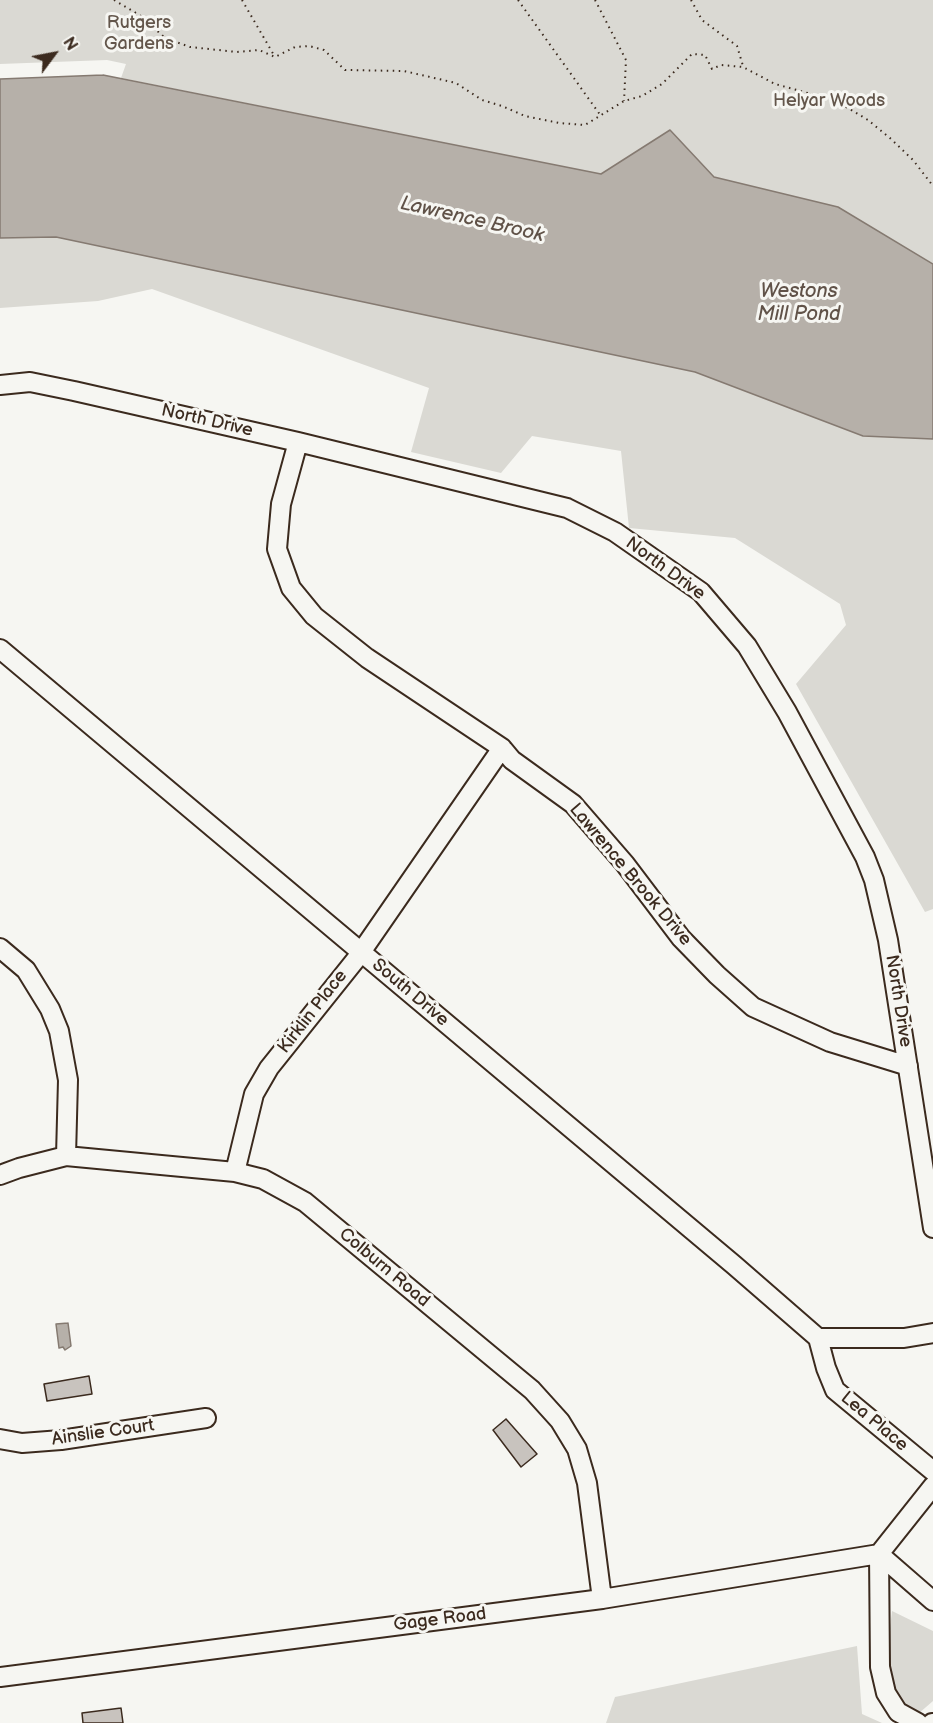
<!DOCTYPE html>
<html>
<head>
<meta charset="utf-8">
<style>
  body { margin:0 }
  #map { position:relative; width:933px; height:1723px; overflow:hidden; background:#f6f6f2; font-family:"Balsamiq Sans",sans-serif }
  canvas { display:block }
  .north { position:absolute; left:24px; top:24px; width:60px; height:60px; -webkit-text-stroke:4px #f6f6f2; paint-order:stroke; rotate:58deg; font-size:16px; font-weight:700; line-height:24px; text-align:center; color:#3b2a1e }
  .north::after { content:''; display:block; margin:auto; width:21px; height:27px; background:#3b2a1e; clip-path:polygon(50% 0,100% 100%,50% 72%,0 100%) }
</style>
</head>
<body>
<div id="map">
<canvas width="933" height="1723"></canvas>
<div class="north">N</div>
</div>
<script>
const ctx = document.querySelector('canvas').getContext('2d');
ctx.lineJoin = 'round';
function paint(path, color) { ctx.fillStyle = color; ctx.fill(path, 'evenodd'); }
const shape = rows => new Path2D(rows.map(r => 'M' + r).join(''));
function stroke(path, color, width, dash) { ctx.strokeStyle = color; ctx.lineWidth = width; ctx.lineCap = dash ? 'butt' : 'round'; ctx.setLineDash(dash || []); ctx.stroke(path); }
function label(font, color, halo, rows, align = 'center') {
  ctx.font = font + ' "Balsamiq Sans",sans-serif'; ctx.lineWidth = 6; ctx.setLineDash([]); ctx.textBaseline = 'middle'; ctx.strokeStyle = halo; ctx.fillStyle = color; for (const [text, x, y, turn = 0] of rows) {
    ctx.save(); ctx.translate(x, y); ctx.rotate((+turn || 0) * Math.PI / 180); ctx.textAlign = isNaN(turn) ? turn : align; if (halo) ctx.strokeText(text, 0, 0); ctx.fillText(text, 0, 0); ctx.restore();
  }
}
const green = shape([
  [0,0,933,0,933,264,838,207,714,177,670,131,601,174,121,78,126,64,107,60,0,64],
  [56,237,695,372,863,436,933,439,933,909,925,912,796,684,846,625,840,604,735,538,629,528,621,451,532,436,501,473,411,452,429,388,152,289,98,301,0,308,0,238],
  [892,1611,933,1631,933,1701,918,1714,882,1695],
  [857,1646,862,1714,882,1723,606,1723,615,1697]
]);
const water = shape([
  [103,75,601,174,670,130,714,177,838,207,933,264,933,439,863,436,695,372,56,237,0,238,0,79,103,75],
  [68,1323,71,1346,65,1350,63,1347,59,1348,56,1324,68,1323]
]);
const building = shape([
  [89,1376,92,1394,47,1401,44,1384,89,1376],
  [506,1419,537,1454,521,1467,493,1430,506,1419],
  [121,1708,123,1723,83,1723,82,1713,121,1708]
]);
const path = shape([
  [114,0,141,16,165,38,190,47,237,52,259,50,275,57,295,47,309,46,324,50,345,70,404,71,456,83,482,100,502,106,525,116,559,123,585,125,624,101,642,96,662,84,692,54,705,55,712,69,721,65,743,67,775,84,826,98,848,108,868,120,891,139,913,160,933,186],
  [242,0,275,57],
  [518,0,601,116],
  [595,0,626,60,624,101],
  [691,0,702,20,737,46,743,66]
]);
const minor = shape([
  [0,385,30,382,74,391,298,442,567,508,615,532,701,592,747,646,787,712,865,857,874,880,888,940,933,1228],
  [298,442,281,504,277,549,291,588,314,616,367,658,502,748,512,760,573,804,625,864,681,938,717,975,753,1007,830,1042,908,1066],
  [0,649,734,1265,818,1338],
  [0,948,26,970,50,1009,59,1031,68,1080,66,1156],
  [235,1172,254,1094,269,1068,357,958,502,748],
  [0,1175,19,1168,66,1156,235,1172,263,1179,305,1202,532,1390,560,1421,577,1449,587,1483,602,1599],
  [818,1338,826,1368,835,1390,933,1471],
  [818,1338,904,1338,933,1333],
  [0,1439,22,1443,61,1440,206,1418],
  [879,1554,880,1667,886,1693,898,1712,918,1723],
  [879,1554,933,1486],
  [879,1554,933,1601],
  [0,1677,602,1599,879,1554],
  [932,1723,933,1723]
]);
const parkNames = [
  ["Rutgers",139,23],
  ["Gardens",139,44],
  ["Helyar Woods",829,101]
];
const streetNames = [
  ["North Drive",207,421,13],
  ["North Drive",665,569,36],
  ["Lawrence Brook Drive",630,875,50],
  ["South Drive",410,993,40],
  ["North Drive",898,1001,81],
  ["Kirklin Place",313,1012,-52],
  ["Colburn Road",384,1268,40],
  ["Lea Place",874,1422,40],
  ["Ainslie Court",103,1433,-8],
  ["Gage Road",440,1620,-7]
];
const waterNames = [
  ["Lawrence Brook",472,220,13],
  ["Westons",799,292],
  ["Mill Pond",799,315]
];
paint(green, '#dad9d3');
paint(water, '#b6b0a9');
stroke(water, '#857a71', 1.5);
paint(building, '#c8c3be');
stroke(building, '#3b2a1e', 1.5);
stroke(minor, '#3b2a1e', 22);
stroke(path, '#3b2a1e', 2, [1.5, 4.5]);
stroke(minor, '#f6f6f2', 18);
label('18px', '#63564b', '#f6f6f2', parkNames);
label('18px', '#3b2a1e', '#f6f6f2', streetNames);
label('italic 20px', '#605248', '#f6f6f2', waterNames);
</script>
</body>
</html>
